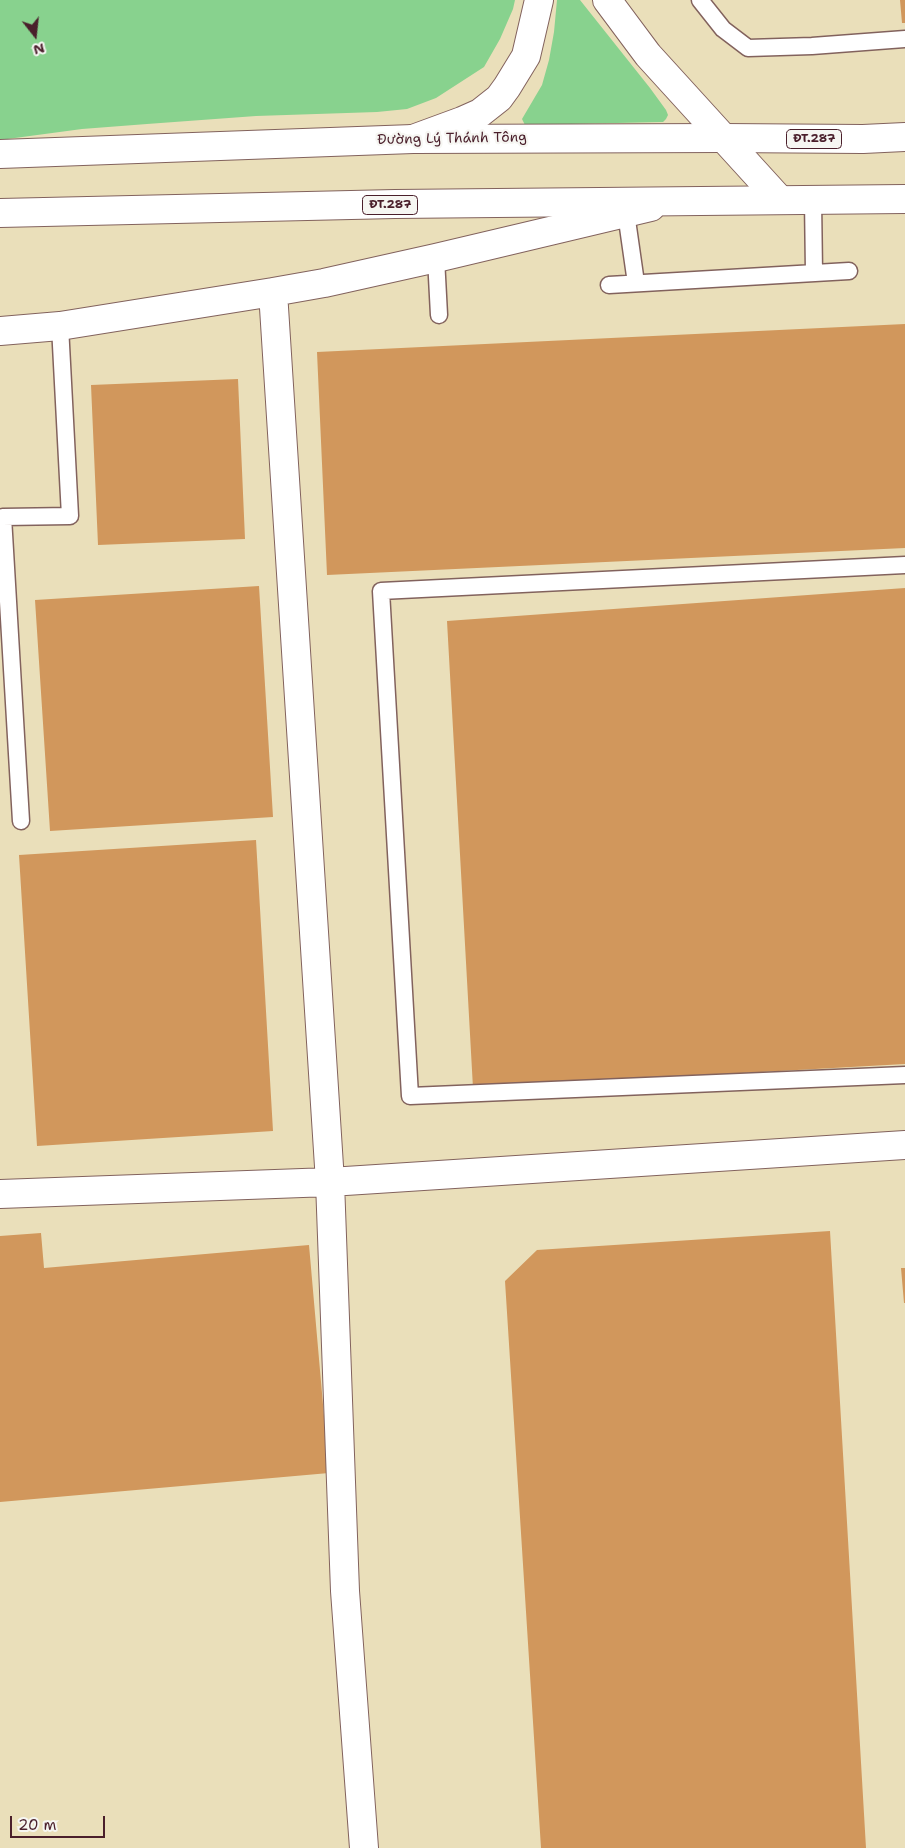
<!DOCTYPE html>
<html>
<head>
<meta charset="utf-8">
<style>
  body { margin:0 }
  #map { position:relative; width:905px; height:1848px; overflow:hidden; background:#eadfba; font-family:"Shantell Sans",sans-serif }
  canvas { display:block }
  .north { position:absolute; left:10px; top:10px; width:50px; height:50px; -webkit-text-stroke:4px #f6f6f2; paint-order:stroke; rotate:164deg; font-size:14px; font-weight:700; line-height:20px; text-align:center; color:#4a1f2b }
  .north::after { content:''; display:block; margin:auto; width:18px; height:22px; background:#4a1f2b; clip-path:polygon(50% 0,100% 100%,50% 72%,0 100%) }
  .scale { position:absolute; left:10px; top:1816px; width:95px; height:22px; box-sizing:border-box; border:2px solid #4a1f2b; border-top:0; padding-left:6px; font-size:15px; line-height:18px; white-space:nowrap; color:#4a1f2b; -webkit-text-stroke:4px #f6f6f2; paint-order:stroke }
</style>
</head>
<body>
<div id="map">
<canvas width="905" height="1848"></canvas>
<div class="north">N</div>
<div class="scale">20 m</div>
</div>
<script>
const ctx = document.querySelector('canvas').getContext('2d');
ctx.lineJoin = 'round';
function paint(path, color) { ctx.fillStyle = color; ctx.fill(path, 'evenodd'); }
const shape = rows => new Path2D(rows.map(r => 'M' + r).join(''));
function stroke(path, color, width, dash) { ctx.strokeStyle = color; ctx.lineWidth = width; ctx.lineCap = dash ? 'butt' : 'round'; ctx.setLineDash(dash || []); ctx.stroke(path); }
function label(font, color, halo, rows, align = 'center') {
  ctx.font = font + ' "Shantell Sans",sans-serif'; ctx.lineWidth = 4.5; ctx.setLineDash([]); ctx.textBaseline = 'middle'; ctx.strokeStyle = halo; ctx.fillStyle = color; for (const [text, x, y, turn = 0] of rows) {
    ctx.save(); ctx.translate(x, y); ctx.rotate((+turn || 0) * Math.PI / 180); ctx.textAlign = isNaN(turn) ? turn : align; if (halo) ctx.strokeText(text, 0, 0); ctx.fillText(text, 0, 0); ctx.restore();
  }
}
const green = shape([
  [0,0,515,0,513,9,500,39,484,67,436,98,407,109,377,112,256,116,147,124,82,129,0,140],
  [557,0,580,0,650,88,666,110,668,115,666,119,663,122,525,125,522,119,542,85,549,60,554,32]
]);
const building = shape([
  [900,0,905,0,905,23,902,23],
  [905,324,905,548,327,575,317,352],
  [238,379,245,539,98,545,91,385],
  [259,586,273,817,50,831,35,600],
  [905,588,905,1064,473,1088,447,621],
  [256,840,273,1131,37,1146,19,855],
  [830,1231,866,1848,541,1848,505,1281,537,1250],
  [41,1233,44,1268,309,1245,329,1473,0,1502,0,1236],
  [901,1268,905,1268,905,1303,904,1303]
]);
const lane = shape([
  [700,0,723,29,748,48,812,46,905,39],
  [813,199,814,273],
  [626,213,636,283],
  [436,258,439,315],
  [609,285,849,271],
  [905,565,381,591,410,1096,905,1075],
  [21,821,3,517,70,516,60,326]
]);
const street = shape([
  [0,331,60,326,273,292],
  [0,1194,330,1182,905,1145],
  [364,1848,345,1591,330,1182,273,292,324,283,436,258,651,207]
]);
const primary = shape([
  [0,154,413,139,723,138,863,139,905,137],
  [0,213,395,204,905,199]
]);
const highway = shape([
  [607,0,648,55,780,200],
  [413,139,462,121,480,113,499,98,507,87,526,56,539,0]
]);
const shields = [
  [814,139,55],
  [390,205,55]
];
const shieldNames = [
  ["ĐT.287",814,139],
  ["ĐT.287",390,205]
];
const streetNames = [
  ["Đường Lý Thánh Tông",452,139,-1]
];
paint(green, '#88d28e');
paint(building, '#d1975c');
stroke(lane, '#82625d', 19);
stroke(street, '#82625d', 30);
stroke(primary, '#82625d', 30);
stroke(highway, '#82625d', 30);
stroke(lane, '#fff', 16);
stroke(street, '#fff', 28);
stroke(primary, '#fff', 28);
stroke(highway, '#fff', 28);
for (const [x, y, w] of shields) { const box = new Path2D(); box.roundRect(x - w / 2, y - 9.5, w, 19, 4); ctx.fillStyle = '#f6f6f2'; ctx.fill(box); stroke(box, '#4a1f2b', 1); }
label('bold 12px', '#4a1f2b', null, shieldNames);
label('14px', '#4a1f2b', '#f6f6f2', streetNames);
</script>
</body>
</html>
